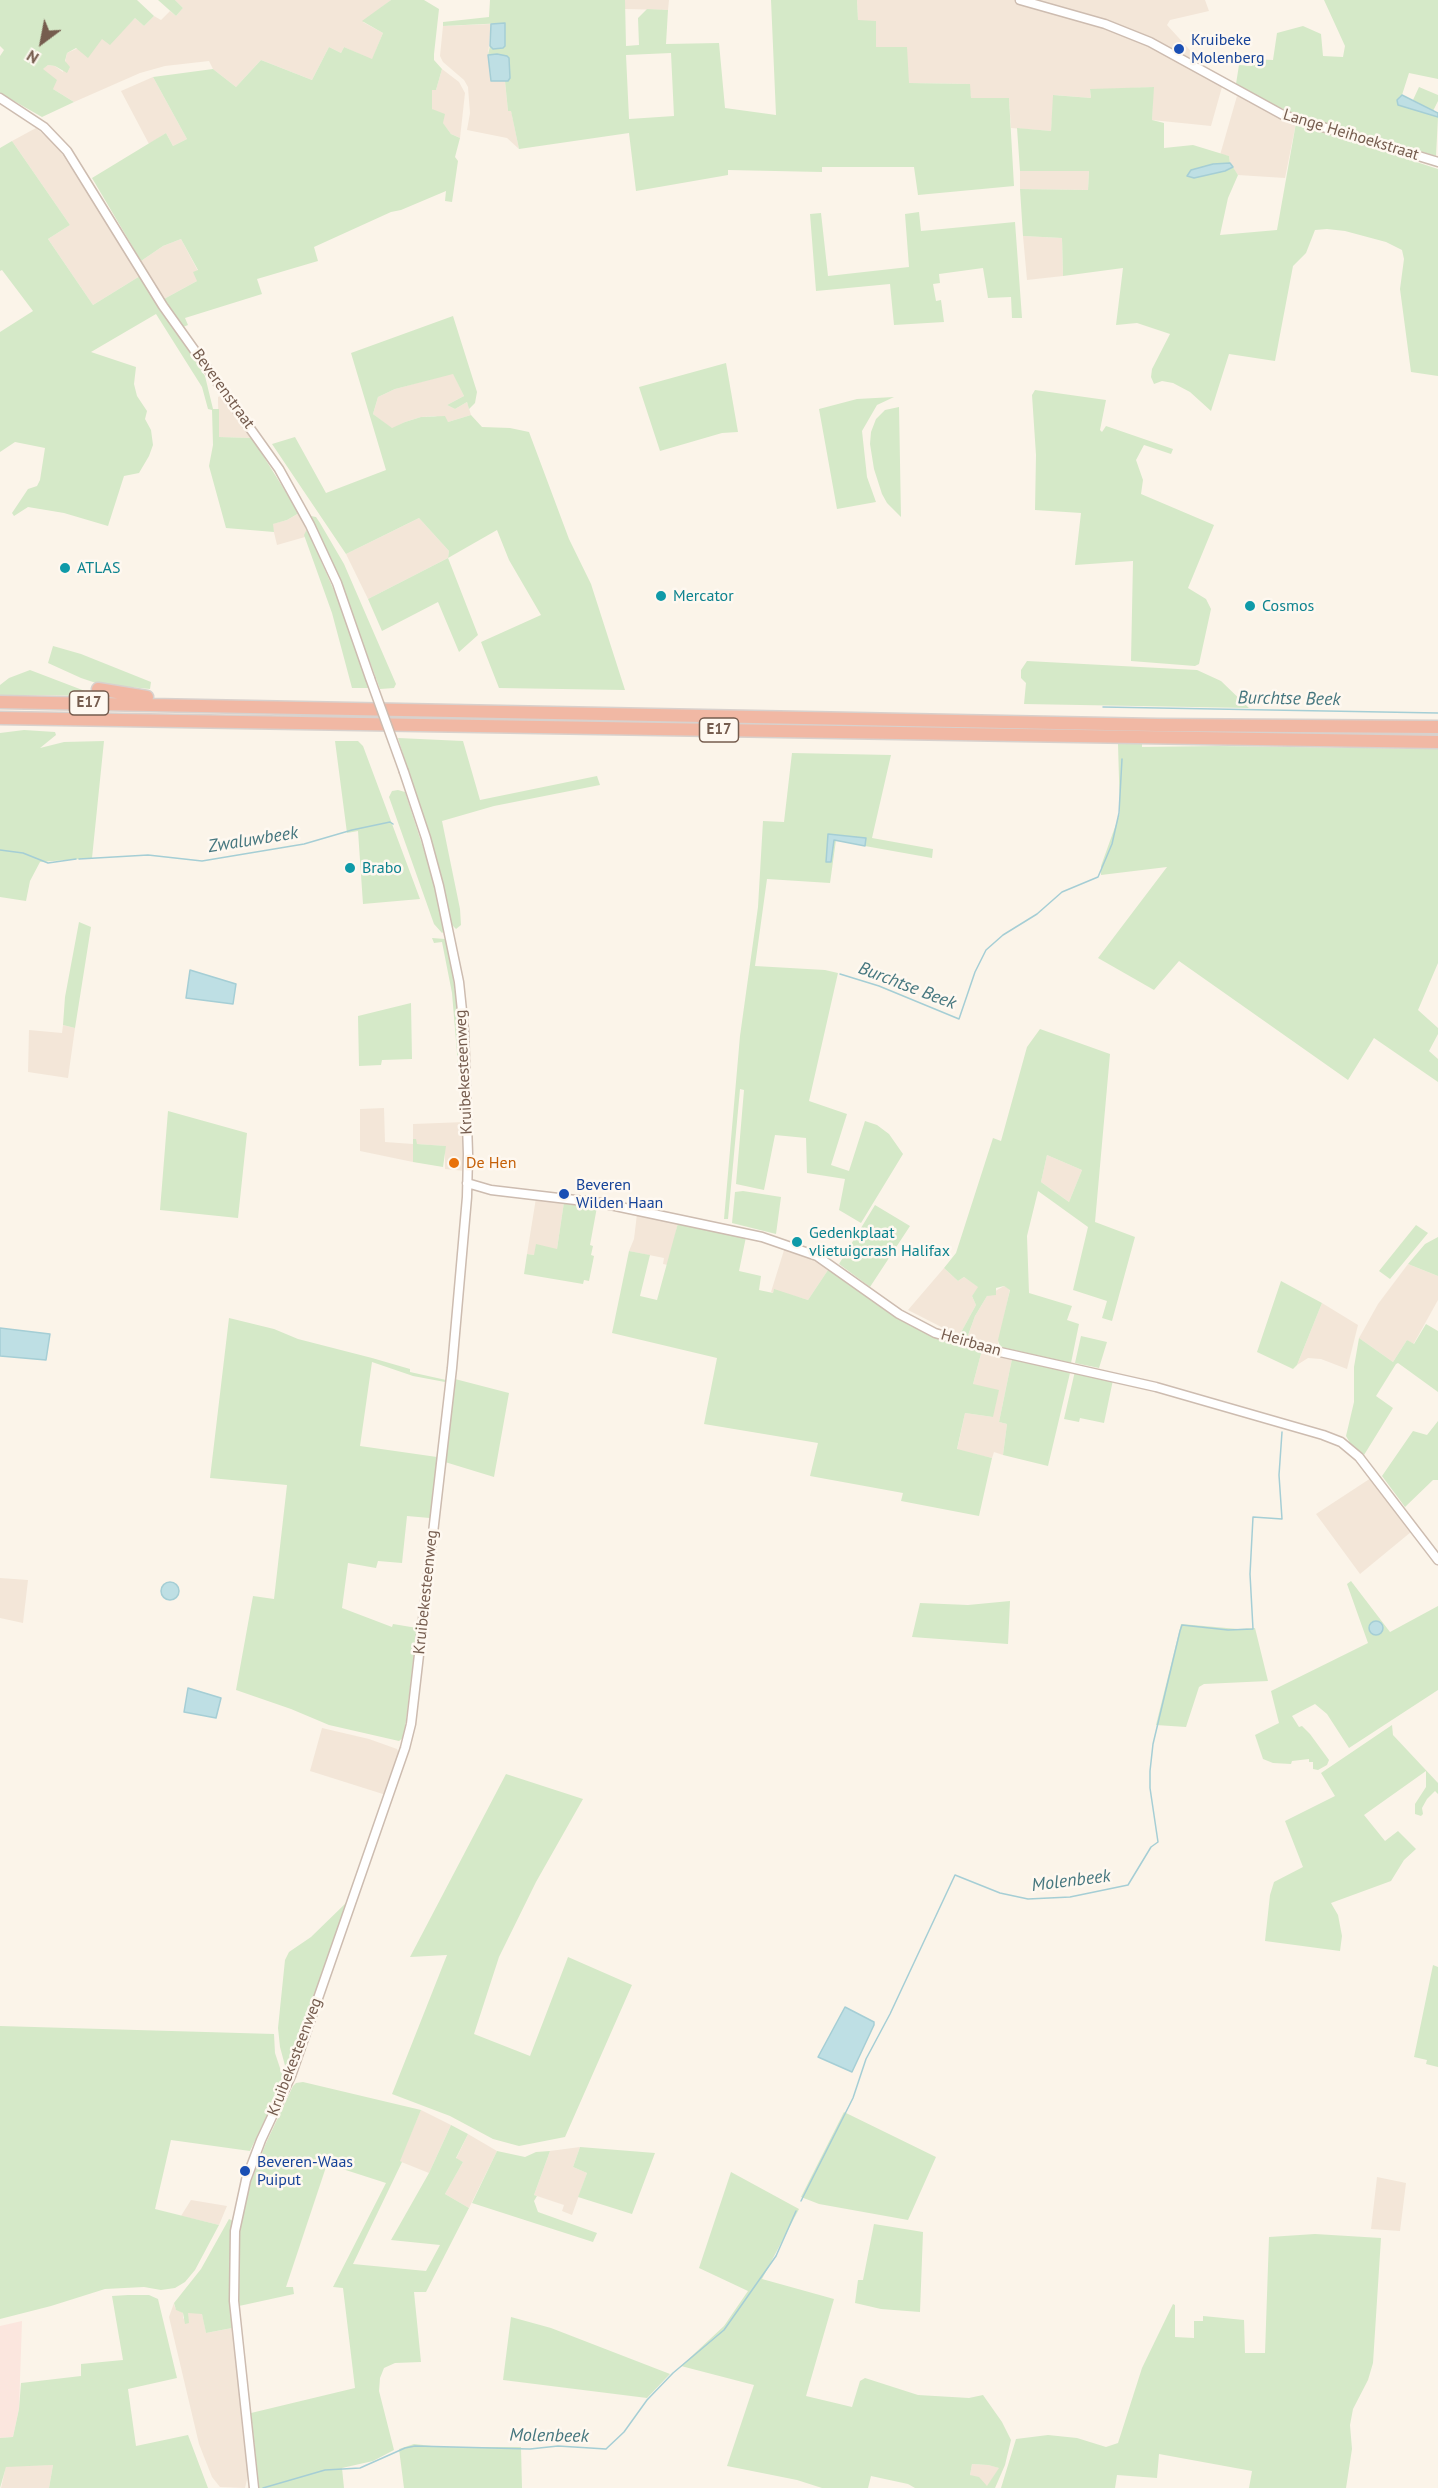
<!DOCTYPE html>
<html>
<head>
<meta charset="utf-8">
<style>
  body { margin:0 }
  #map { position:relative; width:1438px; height:2488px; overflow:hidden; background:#fbf4e9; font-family:"PT Sans",sans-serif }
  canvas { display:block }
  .north { position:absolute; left:12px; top:12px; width:60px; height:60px; -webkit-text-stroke:4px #fef8f0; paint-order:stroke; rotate:212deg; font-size:16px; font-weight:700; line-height:24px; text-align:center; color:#755c4e }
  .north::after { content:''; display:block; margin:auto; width:21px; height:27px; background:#755c4e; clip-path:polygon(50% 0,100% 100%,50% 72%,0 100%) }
</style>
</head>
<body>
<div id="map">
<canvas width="1438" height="2488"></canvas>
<div class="north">N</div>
</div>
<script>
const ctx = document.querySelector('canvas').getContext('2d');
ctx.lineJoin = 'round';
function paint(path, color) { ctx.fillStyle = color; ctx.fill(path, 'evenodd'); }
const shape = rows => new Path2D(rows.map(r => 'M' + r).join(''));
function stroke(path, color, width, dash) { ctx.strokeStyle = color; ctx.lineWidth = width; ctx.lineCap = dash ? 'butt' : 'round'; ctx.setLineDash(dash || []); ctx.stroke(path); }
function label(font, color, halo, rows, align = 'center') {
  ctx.font = font + ' "PT Sans",sans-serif'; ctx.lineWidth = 5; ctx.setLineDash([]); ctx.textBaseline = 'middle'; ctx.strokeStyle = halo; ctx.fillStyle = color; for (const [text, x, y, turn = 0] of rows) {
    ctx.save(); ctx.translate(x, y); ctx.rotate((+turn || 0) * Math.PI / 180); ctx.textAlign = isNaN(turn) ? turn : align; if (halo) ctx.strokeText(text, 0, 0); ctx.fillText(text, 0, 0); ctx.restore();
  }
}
const residential = shape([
  [175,0,391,0,363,22,383,33,372,60,344,47,341,53,329,47,312,80,261,60,236,87,213,69,209,61,165,66,140,73,74,102,53,89,42,69,48,65,55,66,63,72,67,53,126,27,135,18,144,26,154,16,161,20,170,11,176,16,183,8],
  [625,0,669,0,668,10,625,9],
  [857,0,1205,0,1209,11,1170,20,1167,25,1198,59,1192,68,1222,87,1211,126,1152,120,1153,87,1090,90,1091,98,1054,95,1051,131,1011,128,1009,98,971,98,969,84,908,83,875,47,858,20],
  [491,24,488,55,491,80,505,81,508,111,511,110,519,149,507,138,467,130,470,113,468,87,464,80,443,62,440,56,443,26],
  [442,69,459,82,465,93,460,138,451,134,432,109,432,89,436,90],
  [153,77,187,139,173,146,166,133,149,144,121,91],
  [1237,96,1296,123,1285,178,1238,175,1230,163,1229,156,1220,155],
  [36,128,57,146,140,276,93,305,48,239,70,225,12,141],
  [1020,171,1089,171,1088,190,1020,189],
  [1023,236,1062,238,1063,276,1027,280],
  [181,239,198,271,197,281,164,299,141,261,163,246],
  [453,373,464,396,447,405,455,409,467,402,471,415,448,422,435,416,421,417,405,422,392,429,373,414,378,397,395,389],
  [221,396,224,399,252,438,219,437,218,402,218,397],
  [299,513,307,529,305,537,277,545,272,524,287,520],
  [419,518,449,551,448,558,368,599,346,554],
  [63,1025,75,1028,68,1078,28,1072,29,1030,62,1033],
  [384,1108,385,1142,413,1144,413,1162,360,1151,360,1109],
  [465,1122,465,1171,445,1169,445,1146,416,1144,416,1139,413,1139,413,1124],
  [1047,1155,1082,1170,1069,1202,1041,1182],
  [536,1198,564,1202,557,1249,534,1255,527,1254],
  [637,1214,678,1223,668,1265,663,1264,664,1258,629,1251,634,1239],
  [785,1247,812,1257,830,1267,808,1300,774,1290,773,1293,771,1292],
  [1408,1264,1438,1276,1438,1300,1413,1345,1407,1340,1393,1362,1359,1338,1378,1304],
  [944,1268,958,1281,964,1277,979,1287,972,1296,976,1305,959,1336,908,1310],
  [1004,1286,1010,1289,998,1345,1000,1347,967,1338,975,1316,987,1296],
  [1322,1303,1358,1325,1347,1369,1321,1359,1308,1358,1297,1365],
  [982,1350,1012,1359,999,1422,1007,1424,1003,1455,994,1452,992,1458,957,1450,965,1413,993,1417,973,1384],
  [1371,1478,1411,1532,1360,1574,1316,1514],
  [0,1578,28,1580,23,1623,0,1618],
  [322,1728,369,1739,397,1749,399,1753,386,1795,310,1771],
  [421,2110,451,2125,429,2173,399,2161],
  [468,2134,497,2151,469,2208,445,2194,463,2162,456,2159],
  [580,2147,573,2167,587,2173,572,2215,562,2211,564,2205,534,2195,550,2151],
  [1377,2177,1406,2183,1400,2231,1371,2229],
  [191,2200,227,2206,219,2225,181,2216],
  [174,2303,175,2308,183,2313,183,2319,188,2313,202,2313,206,2333,232,2328,248,2475,245,2488,220,2487,212,2477,199,2444,169,2317],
  [972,2464,988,2465,1000,2468,987,2487,970,2475],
  [53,2465,49,2488,1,2488,6,2466]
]);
const commercial = shape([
  [22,2321,19,2409,13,2437,0,2438,0,2326]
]);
const green = shape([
  [0,0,137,0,154,16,144,26,135,18,110,45,102,39,88,58,76,48,67,53,65,61,70,67,67,73,55,66,48,65,43,69,57,80,53,89,74,102,42,117,0,93,0,56,4,50,0,46],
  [158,0,175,0,183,8,176,16],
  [391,0,424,0,439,9,434,54,434,60,442,69,436,90,432,90,432,109,445,114,443,123,451,134,460,138,455,157,458,161,452,202,445,201,446,191,401,210,391,212,314,247,318,261,257,279,262,294,185,318,188,325,183,327,164,299,197,281,193,272,198,270,181,239,163,246,141,261,92,178,166,133,173,146,187,139,153,77,213,69,236,87,261,60,312,80,329,47,341,53,344,47,372,59,383,33,362,21],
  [490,0,625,0,626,46,639,45,638,18,647,9,668,10,666,44,719,43,725,108,776,115,771,0,857,0,858,20,876,21,876,47,907,47,909,83,970,84,971,98,1009,98,1014,186,918,195,914,167,822,167,822,172,728,170,728,175,636,191,629,133,519,149,511,111,508,111,505,81,508,81,497,54,488,55,490,46,493,49,503,48,505,23,443,26,443,22,489,17],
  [671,53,674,116,629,119,626,55],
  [1324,0,1438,0,1438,79,1409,73,1402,95,1399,97,1398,105,1438,117,1436,156,1295,114,1274,105,1236,84,1239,65,1252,66,1252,59,1273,60,1277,33,1303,26,1321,34,1323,56,1343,57,1345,46],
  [1154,87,1152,120,1164,123,1164,148,1193,145,1229,156,1230,163,1213,164,1191,170,1188,176,1194,178,1225,171,1233,167,1238,175,1228,198,1220,235,1277,230,1296,123,1438,169,1438,376,1411,372,1400,289,1404,259,1402,250,1386,242,1345,231,1327,229,1315,230,1306,253,1293,266,1275,361,1229,354,1211,411,1190,392,1173,383,1162,381,1154,384,1151,377,1152,369,1170,334,1137,323,1116,325,1123,268,1063,276,1062,238,1023,236,1020,189,1088,190,1089,171,1020,171,1017,128,1051,131,1053,95,1091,98,1090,89],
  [1419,87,1438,95,1438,101,1433,111,1413,100],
  [12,141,70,225,48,239,93,305,140,276,205,376,213,409,219,409,219,437,252,438,299,513,287,520,273,524,274,532,226,528,209,466,213,445,212,410,208,409,202,387,156,314,91,352,136,367,134,384,137,396,147,411,145,419,151,430,153,445,149,456,139,473,124,476,108,526,64,513,28,507,14,516,12,513,28,489,37,486,40,480,45,448,15,442,0,452,0,332,33,311,2,270,0,271,0,148],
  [919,212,921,231,1015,222,1022,318,1012,318,1011,297,988,298,983,268,939,274,940,283,933,284,936,301,941,300,944,322,894,325,890,284,816,291,810,214,821,213,828,276,909,267,905,214],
  [453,316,477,392,475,403,469,409,467,402,455,409,447,405,464,396,453,374,395,389,378,397,373,414,392,428,405,422,421,417,445,416,448,422,471,415,482,427,510,428,529,432,569,539,591,584,625,690,499,688,481,642,541,615,509,560,497,530,448,558,478,635,459,652,438,602,382,631,368,599,448,558,449,551,419,518,346,554,272,444,295,437,326,493,386,470,351,353],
  [726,363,738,432,722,433,660,451,639,387],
  [1035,390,1106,400,1100,430,1102,432,1106,426,1173,449,1171,454,1144,445,1136,460,1143,480,1141,494,1214,525,1188,588,1206,599,1211,609,1199,664,1195,666,1131,661,1133,561,1075,565,1081,513,1035,510,1036,455,1032,395],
  [894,397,877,405,862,431,867,477,876,502,837,509,819,409,857,399],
  [899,407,901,517,887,503,882,494,874,469,870,444,871,432,876,419,885,410],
  [311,516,316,517,320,523,344,564,396,684,394,688,380,689,341,584],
  [307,529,343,611,369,688,352,688,332,613,304,535],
  [53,646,81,654,151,682,150,689,99,684,81,678,48,663],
  [1027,661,1197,670,1221,681,1249,708,1024,704,1026,683,1021,678,1021,670],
  [30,670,85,691,114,696,0,695,0,685,9,678],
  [24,730,55,732,56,735,40,748,64,742,104,741,92,858,40,862,30,881,26,901,0,897,0,733],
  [398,738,463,741,480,800,597,776,600,785,494,806,442,821,460,909,461,925,456,929,452,925,439,870],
  [335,741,358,741,363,746,420,899,363,904,358,831,347,833],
  [1118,744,1142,744,1142,747,1218,746,1438,749,1438,963,1418,1010,1438,1028,1438,1034,1429,1051,1438,1059,1438,1082,1374,1038,1348,1080,1179,961,1154,990,1098,958,1167,867,1101,875,1101,866,1120,813],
  [792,753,891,755,872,838,933,849,932,858,865,846,866,838,828,834,827,862,831,862,834,840,836,840,830,883,767,879,755,966,825,970,838,973,809,1101,847,1114,831,1165,849,1171,865,1121,877,1125,889,1134,903,1154,861,1223,839,1210,845,1179,807,1173,806,1138,775,1135,764,1190,736,1184,744,1090,740,1089,728,1219,724,1219,740,1036,758,907,763,821,784,822],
  [398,790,405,792,434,881,446,930,442,933,434,924,389,797,392,791],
  [79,922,91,927,75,1028,63,1025,65,997],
  [432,938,445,939,449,947,459,1021,462,1089,460,1089,452,993,442,942,434,943],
  [411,1003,412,1059,382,1060,381,1065,359,1066,358,1016],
  [1040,1029,1110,1054,1095,1222,1135,1237,1112,1321,1102,1318,1107,1301,1073,1290,1088,1227,1038,1191,1027,1236,1029,1293,1072,1306,1067,1320,1079,1324,1071,1363,1000,1347,998,1340,1010,1290,1004,1286,996,1288,996,1295,987,1296,975,1316,967,1338,959,1336,976,1305,972,1296,978,1287,964,1277,958,1281,944,1268,956,1253,993,1138,1001,1141,1027,1047],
  [1047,1155,1082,1170,1069,1202,1041,1182],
  [168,1111,247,1133,238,1218,160,1210],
  [413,1139,416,1139,417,1144,446,1146,443,1167,413,1162],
  [743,1191,781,1197,776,1234,732,1223,735,1192],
  [564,1202,597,1207,590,1245,593,1246,591,1255,594,1256,589,1281,584,1280,583,1284,524,1274,527,1254,534,1255,536,1244,557,1249],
  [875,1205,910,1226,870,1287,839,1264],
  [678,1223,746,1237,739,1271,761,1276,759,1290,773,1293,774,1289,808,1300,830,1267,918,1328,942,1339,982,1350,973,1384,999,1390,993,1417,965,1413,957,1449,992,1458,979,1516,901,1501,903,1493,810,1476,818,1443,704,1424,717,1358,612,1333,629,1251,650,1255,640,1296,657,1300],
  [1416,1225,1428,1233,1390,1279,1379,1271],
  [1438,1237,1438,1276,1408,1264,1425,1244],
  [1281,1281,1322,1303,1297,1365,1293,1369,1257,1352],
  [229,1318,274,1329,298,1339,372,1358,410,1369,410,1372,446,1380,445,1382,413,1376,372,1362,360,1446,437,1457,430,1518,407,1516,402,1563,378,1561,376,1568,348,1563,342,1608,392,1627,393,1624,417,1628,404,1737,399,1741,329,1725,291,1709,236,1690,253,1596,274,1599,287,1485,210,1478],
  [1426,1324,1438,1331,1438,1392,1398,1363,1396,1364,1376,1396,1393,1408,1364,1455,1350,1443,1346,1436,1354,1402,1354,1367,1359,1338,1393,1362,1407,1340,1414,1344],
  [1081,1336,1107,1342,1099,1368,1075,1363],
  [1012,1359,1069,1370,1070,1373,1048,1466,1003,1455,1007,1424,999,1422],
  [1075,1371,1113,1380,1104,1423,1080,1418,1079,1422,1064,1419],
  [455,1379,509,1393,494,1477,445,1462],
  [1438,1421,1438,1480,1433,1480,1405,1507,1382,1476,1413,1431,1427,1435],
  [1351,1581,1390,1632,1438,1606,1438,1690,1349,1748,1327,1714,1315,1704,1292,1716,1299,1727,1302,1726,1310,1734,1329,1760,1327,1765,1318,1770,1313,1769,1313,1762,1309,1762,1309,1759,1292,1761,1291,1764,1273,1763,1263,1759,1255,1735,1279,1723,1271,1691,1368,1643,1347,1584],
  [1010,1601,1008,1644,912,1637,920,1603,968,1605],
  [1181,1624,1238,1629,1255,1628,1268,1681,1204,1684,1199,1687,1186,1727,1156,1725],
  [1392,1725,1393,1735,1438,1783,1438,1794,1435,1791,1427,1799,1422,1808,1423,1814,1421,1816,1415,1814,1415,1804,1426,1787,1426,1771,1364,1815,1385,1841,1398,1831,1416,1849,1404,1860,1391,1881,1331,1903,1338,1915,1342,1936,1340,1951,1265,1941,1270,1895,1274,1882,1303,1867,1285,1821,1335,1796,1321,1773],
  [506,1774,583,1799,536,1882,499,1957,474,2034,530,2056,568,1957,632,1985,565,2137,519,2146,493,2139,450,2116,392,2094,447,1955,410,1957],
  [348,1901,338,1931,287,2073,280,2047,278,2028,285,1960,289,1952,311,1937],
  [1433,1965,1438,1967,1438,2067,1426,2064,1427,2060,1414,2057],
  [0,2026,274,2034,275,2053,284,2080,250,2151,171,2140,155,2209,219,2225,195,2270,185,2282,175,2288,161,2290,144,2287,105,2289,51,2306,0,2319],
  [303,2082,421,2110,400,2161,402,2162,353,2264,426,2271,440,2245,391,2240,429,2173,451,2125,468,2134,456,2158,463,2162,445,2194,469,2208,426,2292,414,2292,421,2362,395,2363,384,2368,380,2378,379,2391,394,2450,373,2461,342,2468,344,2488,259,2488,251,2413,355,2388,343,2288,333,2287,386,2183,327,2164,286,2287,293,2287,294,2294,239,2306,239,2236,248,2189,266,2143,293,2086,296,2083],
  [844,2112,936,2157,908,2220,819,2204,801,2197],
  [580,2147,655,2153,632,2214,578,2197,587,2173,573,2167],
  [497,2151,525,2157,536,2152,550,2151,534,2195,537,2196,534,2201,538,2212,597,2233,593,2242,472,2203],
  [731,2172,799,2209,762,2279,834,2299,806,2396,852,2407,860,2381,865,2378,918,2395,969,2398,983,2395,1002,2422,1011,2440,1005,2465,995,2488,915,2488,908,2484,871,2476,868,2488,822,2488,797,2480,727,2466,754,2385,681,2366,724,2326,748,2291,699,2268],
  [972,2464,988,2465,999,2468,987,2486,979,2477,970,2475],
  [229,2219,233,2221,229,2270,232,2328,206,2333,202,2314,188,2313,189,2323,185,2324,183,2313,176,2310,174,2303,201,2269],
  [874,2224,923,2232,920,2312,881,2309,855,2303,858,2280,863,2280],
  [1315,2234,1381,2238,1373,2363,1368,2380,1353,2409,1350,2425,1352,2449,1346,2488,1249,2488,1252,2471,1159,2454,1157,2478,1117,2475,1115,2488,1001,2488,1016,2439,1048,2435,1077,2438,1106,2447,1118,2443,1142,2368,1173,2304,1175,2305,1175,2337,1194,2338,1194,2321,1203,2321,1203,2316,1244,2320,1245,2353,1265,2353,1269,2237],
  [128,2295,149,2295,158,2299,177,2378,128,2389,136,2446,188,2435,208,2488,49,2488,53,2465,6,2467,0,2488,0,2438,13,2437,19,2409,21,2383,81,2376,81,2364,123,2360,112,2296],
  [511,2317,551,2328,670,2374,647,2398,503,2380],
  [414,2444,441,2447,521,2447,522,2488,404,2488,399,2449]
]);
const water = shape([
  [505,23,505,46,503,48,493,49,490,46,491,24,505,23],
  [497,54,507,56,509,58,510,78,508,81,491,81,488,55,497,54],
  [1402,95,1438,113,1438,117,1398,105,1397,100,1402,95],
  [1230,163,1233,167,1225,171,1194,178,1187,176,1191,170,1213,164,1230,163],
  [828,834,866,838,865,846,834,840,831,862,826,862,828,834],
  [190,970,236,984,233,1004,186,998,190,970],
  [0,1328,50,1334,46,1360,0,1356,0,1328],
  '161 1591a9 9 0 1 1 18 0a9 9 0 1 1-18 0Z',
  '1369 1628a7 7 0 1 1 14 0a7 7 0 1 1-14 0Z',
  [188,1688,221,1698,216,1718,184,1712,188,1688],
  [845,2007,874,2022,874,2025,852,2072,818,2057,845,2007]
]);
const stream = shape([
  [1103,707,1438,713],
  [0,850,23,853,48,863,76,859],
  [79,859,148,855,202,861,304,844,352,830,390,822,393,824],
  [840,974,879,986,959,1019,975,972,986,950,1003,935,1037,914,1062,892,1098,877,1112,844,1119,813,1122,759],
  [801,2201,853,2098,866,2059,890,2014,955,1875,1000,1893,1028,1899,1070,1897,1128,1885,1151,1847,1158,1842,1150,1788,1150,1771,1153,1744,1180,1631,1182,1625,1228,1630,1253,1629,1250,1574,1253,1517,1282,1519,1279,1475,1282,1432],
  [263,2488,325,2470,360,2468,405,2448,415,2446,530,2449,558,2446,606,2449,624,2432,647,2400,673,2373,724,2330,776,2256,796,2211]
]);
const tertiary = shape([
  [1020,0,1105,24,1150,42,1283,115,1438,162],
  [0,98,44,127,67,151,163,306,279,469,310,525,337,583,370,678],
  [467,1183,491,1190,601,1203,762,1237,817,1256,899,1314,935,1333,1000,1352,1156,1387,1323,1435,1341,1442,1359,1457,1438,1560],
  [254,2488,234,2301,235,2231,246,2180,261,2140,291,2076,405,1748,411,1724,452,1368,467,1197,468,1154,464,1030,459,982,439,886,426,838,404,772]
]);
const motorway = shape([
  [98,689,147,697],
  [0,702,1157,725,1438,727],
  [0,718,1438,742]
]);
const tertiaryBridge = shape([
  [370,678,404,772]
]);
const markers = [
  [1179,49,6,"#1a4fb4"],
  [65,568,6,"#0f9aa8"],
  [661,596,6,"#0f9aa8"],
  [1250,606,6,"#0f9aa8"],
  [350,868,6,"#0f9aa8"],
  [454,1163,6,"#e8710a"],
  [564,1194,6,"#1a4fb4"],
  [797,1242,6,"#0f9aa8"],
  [245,2171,6,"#1a4fb4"]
];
const shields = [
  [89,703,39],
  [719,730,39]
];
const shieldNames = [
  ["E17",89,703],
  ["E17",719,730]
];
const transitNames = [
  ["Kruibeke",1191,40],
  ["Molenberg",1191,58],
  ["Beveren",576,1185],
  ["Wilden Haan",576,1203],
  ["Beveren-Waas",257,2162],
  ["Puiput",257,2180]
];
const streetNames = [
  ["Lange Heihoekstraat",1351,135,17],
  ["Beverenstraat",223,389,54],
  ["Kruibekesteenweg",464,1072,-93],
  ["Heirbaan",971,1343,16],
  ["Kruibekesteenweg",426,1592,-84],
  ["Kruibekesteenweg",295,2057,-69]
];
const cultureNames = [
  ["ATLAS",77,568],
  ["Mercator",673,596],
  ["Cosmos",1262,606],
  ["Brabo",362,868],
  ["Gedenkplaat",809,1233],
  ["vlietuigcrash Halifax",809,1251]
];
const foodNames = [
  ["De Hen",466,1163]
];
const waterNames = [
  ["Burchtse Beek",1289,699,1],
  ["Zwaluwbeek",253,840,-9],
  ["Burchtse Beek",907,986,21],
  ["Molenbeek",1071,1881,-7],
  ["Molenbeek",549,2436,1]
];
paint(residential, '#f3e6d8');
paint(commercial, '#fbe6de');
paint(green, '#d5e9c8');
paint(water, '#bedfe4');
stroke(water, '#a5ced5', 1.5);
stroke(stream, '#a5ced5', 1.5);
stroke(tertiary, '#cdbcb0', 11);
stroke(motorway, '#d8d1cd', 15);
stroke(tertiary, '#fff', 8);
stroke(motorway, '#f1b8a4', 12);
stroke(tertiaryBridge, '#cdbcb0', 11, []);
stroke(tertiaryBridge, '#fff', 8);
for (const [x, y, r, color] of markers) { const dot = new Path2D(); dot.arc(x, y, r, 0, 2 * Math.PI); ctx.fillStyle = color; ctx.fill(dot); stroke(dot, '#fef8f0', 2); }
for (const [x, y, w] of shields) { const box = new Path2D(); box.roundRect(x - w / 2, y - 12, w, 24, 4.5); ctx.fillStyle = '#fef8f0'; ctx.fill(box); stroke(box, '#755c4e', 1.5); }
label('bold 15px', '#755c4e', null, shieldNames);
label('16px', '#164399', '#fef8f0', transitNames, 'left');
label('16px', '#755c4e', '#fef8f0', streetNames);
label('16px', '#0d838f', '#fef8f0', cultureNames, 'left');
label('16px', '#c56008', '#fef8f0', foodNames, 'left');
label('italic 18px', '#46777f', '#fef8f0', waterNames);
</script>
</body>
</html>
